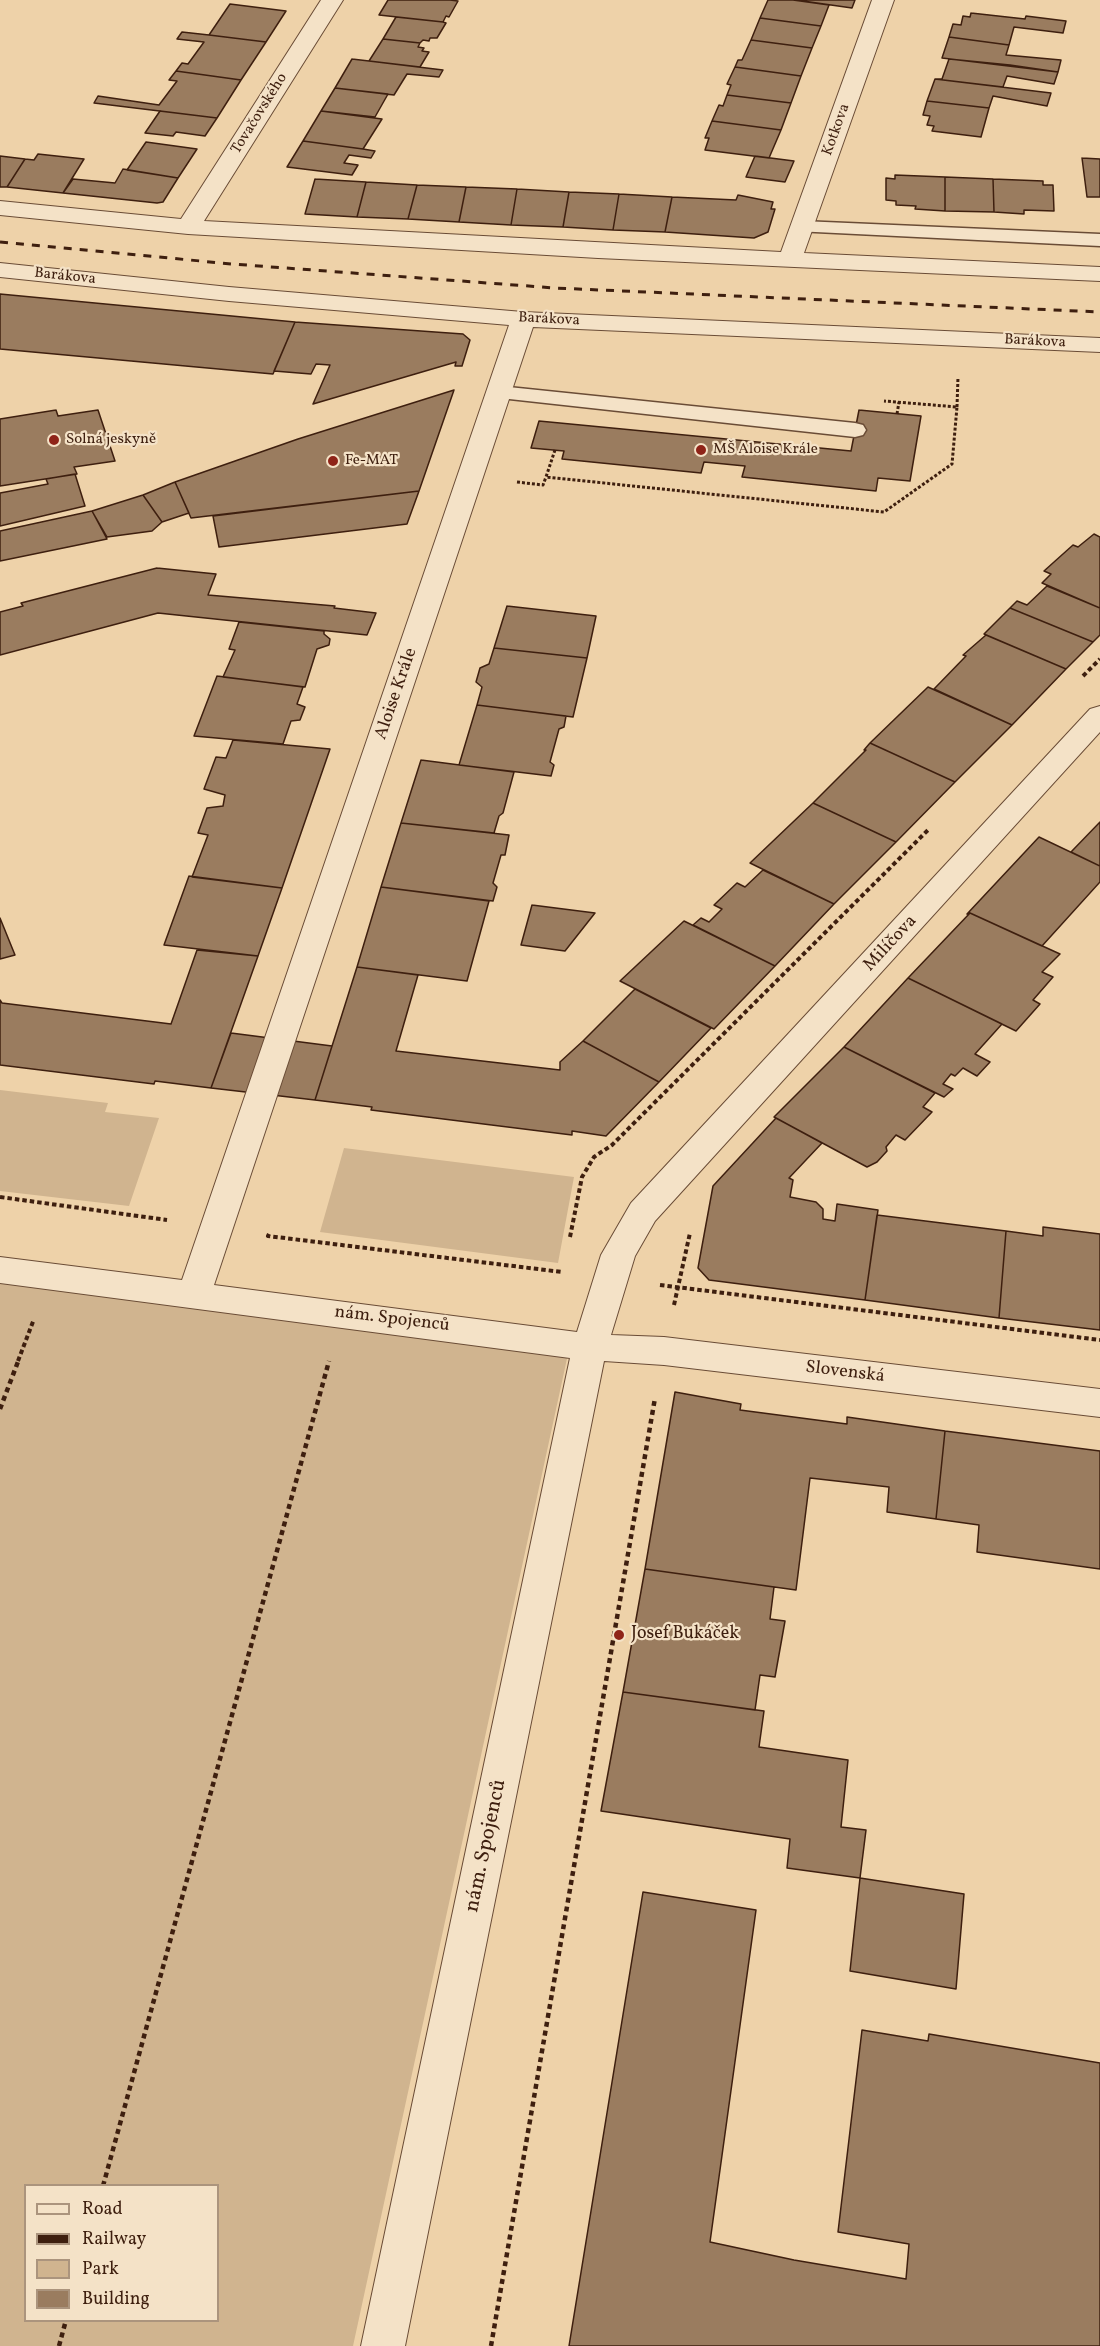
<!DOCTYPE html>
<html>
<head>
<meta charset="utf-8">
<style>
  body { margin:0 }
  #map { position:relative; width:1100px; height:2346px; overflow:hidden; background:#eed2a9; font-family:Vollkorn,serif }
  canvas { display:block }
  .legend { position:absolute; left:24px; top:2184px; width:195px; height:138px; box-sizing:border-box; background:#f4e2c7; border:2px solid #ab947d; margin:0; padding:8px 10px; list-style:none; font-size:18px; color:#3e1f0f }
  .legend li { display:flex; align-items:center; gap:12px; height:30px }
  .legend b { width:30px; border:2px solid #ab947d }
</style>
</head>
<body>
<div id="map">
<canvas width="1100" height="2346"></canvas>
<ul class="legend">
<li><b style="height:8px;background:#f4e2c7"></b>Road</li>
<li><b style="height:8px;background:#3e1f0f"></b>Railway</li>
<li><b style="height:16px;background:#d0b48f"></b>Park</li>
<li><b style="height:16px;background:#9a7c5f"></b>Building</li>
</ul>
</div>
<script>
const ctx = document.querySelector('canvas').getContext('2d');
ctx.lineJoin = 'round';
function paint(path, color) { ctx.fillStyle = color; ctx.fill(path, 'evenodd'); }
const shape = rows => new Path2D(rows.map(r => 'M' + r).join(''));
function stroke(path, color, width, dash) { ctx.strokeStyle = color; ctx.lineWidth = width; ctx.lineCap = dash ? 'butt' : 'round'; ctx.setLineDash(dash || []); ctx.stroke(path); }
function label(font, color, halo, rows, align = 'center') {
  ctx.font = font + ' Vollkorn,serif'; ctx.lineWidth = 4.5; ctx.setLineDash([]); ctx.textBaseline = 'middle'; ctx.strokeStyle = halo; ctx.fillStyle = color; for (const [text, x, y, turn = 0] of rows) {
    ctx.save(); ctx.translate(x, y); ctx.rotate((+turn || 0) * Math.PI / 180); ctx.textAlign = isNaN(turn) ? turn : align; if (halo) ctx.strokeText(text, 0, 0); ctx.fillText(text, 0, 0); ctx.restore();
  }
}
const green = shape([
  [0,1090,108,1103,105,1112,159,1118,129,1206,0,1191],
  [344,1148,574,1177,558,1263,320,1232],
  [0,1277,568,1354,353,2346,0,2346],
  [26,2186,218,2186,218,2320,26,2320]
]);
const building = shape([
  [388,0,450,0,458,1,449,17,446,16,443,22,379,15,388,0],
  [768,0,793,0,829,5,821,26,760,18,768,0],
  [796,0,855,0,852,8,796,0],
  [230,4,286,11,266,42,209,35,230,4],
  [971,13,1025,19,1026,16,1066,21,1063,33,1014,27,1009,45,949,37,953,24,961,25,963,16,970,17,971,13],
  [396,17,443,22,446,23,437,38,430,38,429,41,423,40,420,43,383,39,396,17],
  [760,18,821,26,812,48,751,40,760,18],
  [182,32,209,35,266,42,241,80,176,71,182,63,188,64,204,42,177,39,182,32],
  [949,37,1009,45,1006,55,1061,60,1058,72,942,58,949,37],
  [383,39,420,43,418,47,424,48,422,51,429,52,420,67,369,61,383,39],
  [751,40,812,48,801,76,735,67,738,60,742,60,751,40],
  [352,59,369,61,443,70,439,77,407,74,394,95,335,88,352,59],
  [949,59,1010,65,1058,72,1054,84,1007,76,1003,87,935,79,942,79,949,59],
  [735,67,801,76,791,103,727,95,731,85,727,84,735,67],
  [176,71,241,80,217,118,94,103,98,96,159,105,177,81,169,80,176,71],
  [935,79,1051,93,1047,106,993,96,989,108,927,101,935,79],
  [335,88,388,94,375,117,321,111,335,88],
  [727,95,791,103,781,130,712,121,719,105,723,106,727,95],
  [927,101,989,108,981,137,932,131,934,126,927,125,930,116,923,115,927,101],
  [160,111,217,118,205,136,176,132,173,136,145,133,160,111],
  [321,111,382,119,363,149,303,141,321,111],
  [712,121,781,130,769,158,705,150,709,138,705,138,712,121],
  [303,141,363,149,375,151,371,158,349,155,344,163,358,165,352,175,287,167,303,141],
  [146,142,197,149,178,178,127,170,146,142],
  [38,154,84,159,63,193,7,187,25,159,34,160,38,154],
  [0,156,25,159,7,187,0,187,0,156],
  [755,156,794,161,785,182,746,177,755,156],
  [1082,158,1100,159,1100,197,1087,197,1082,158],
  [123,169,178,178,163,202,157,203,63,193,73,179,115,183,123,169],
  [895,175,945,177,945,211,915,209,916,206,896,205,896,201,886,200,886,178,895,179,895,175],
  [945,177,993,179,994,212,945,211,945,177],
  [315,179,366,182,357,217,305,214,315,179],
  [993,179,1043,181,1043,185,1053,185,1054,211,1024,210,1024,214,994,212,993,179],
  [366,182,417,185,408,219,357,217,366,182],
  [417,185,466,187,459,222,408,219,417,185],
  [466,187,517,189,511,225,459,222,466,187],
  [517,189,569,192,563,227,511,225,517,189],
  [569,192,619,194,613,230,563,227,569,192],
  [619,194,672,197,665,232,613,230,619,194],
  [738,195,773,202,771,209,775,209,768,232,754,238,665,232,672,197,736,200,738,195],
  [0,294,295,322,273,374,0,349,0,294],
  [295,322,463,334,470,340,462,366,455,366,456,362,313,404,330,365,316,364,311,374,274,371,295,322],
  [454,390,419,491,191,518,175,482,298,439,454,390],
  [56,410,58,416,98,410,115,461,74,467,77,474,0,486,0,419,56,410],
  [859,410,921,416,910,481,878,478,876,491,742,477,745,466,704,462,701,473,562,459,564,451,531,448,539,421,851,451,859,410],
  [75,474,85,506,0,526,0,493,48,484,46,479,75,474],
  [175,482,189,513,162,522,143,495,175,482],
  [419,491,407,524,219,547,213,516,419,491],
  [143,495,162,522,152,531,107,537,92,511,143,495],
  [92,511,107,539,0,561,0,531,92,511],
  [1094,534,1100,537,1100,608,1042,583,1051,574,1044,571,1073,545,1078,547,1094,534],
  [157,568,216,574,208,595,335,606,334,608,376,613,367,635,158,613,0,655,0,612,23,606,21,603,157,568],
  [1047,586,1100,608,1100,635,1093,642,1010,608,1017,601,1027,605,1047,586],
  [507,606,596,616,587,658,494,648,507,606],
  [1010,608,1093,642,1066,669,984,634,1010,608],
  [239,622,324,631,324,634,330,639,329,645,317,649,305,687,223,677,235,650,229,649,239,622],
  [986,635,1066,669,1012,725,934,689,966,656,963,655,986,635],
  [494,648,587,658,573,717,477,705,482,687,476,682,480,668,489,664,494,648],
  [217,676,303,687,297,704,305,707,300,720,291,721,283,744,194,736,217,676],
  [928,687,1012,725,955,782,870,743,928,687],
  [477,705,566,716,564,727,559,729,550,762,554,765,551,776,459,765,477,705],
  [233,740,330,749,282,888,192,877,208,835,198,833,207,808,223,806,225,795,204,789,216,757,226,758,233,740],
  [870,743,955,782,896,842,813,803,866,750,864,750,870,743],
  [421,760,514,772,503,813,499,816,494,833,401,823,421,760],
  [813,803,896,842,834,904,750,863,813,803],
  [1100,822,1100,866,1071,852,1100,822],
  [401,823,509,835,505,855,501,855,493,883,497,887,493,901,381,887,401,823],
  [1039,837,1100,866,1100,882,1042,946,970,913,967,914,1039,837],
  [763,870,834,904,775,966,693,925,701,918,709,922,722,909,714,905,737,883,745,887,763,870],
  [189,876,282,888,258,956,164,945,189,876],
  [381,887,489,901,467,981,357,967,381,887],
  [532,905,595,913,565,951,521,945,532,905],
  [970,913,1060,954,1042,972,1053,977,1033,1000,1040,1004,1016,1031,908,978,970,913],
  [0,918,15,955,0,959,0,918],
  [684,921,775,966,714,1029,620,981,684,921],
  [197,950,258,956,211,1088,155,1081,154,1084,0,1065,0,1000,2,1003,171,1024,197,950],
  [357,967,418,975,396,1051,560,1070,560,1062,583,1041,659,1082,606,1136,572,1131,572,1135,371,1110,372,1107,315,1100,357,967],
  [908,978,1002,1024,975,1054,990,1062,977,1076,963,1068,955,1076,951,1074,943,1084,953,1089,944,1097,844,1047,908,978],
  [635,989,711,1028,659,1082,583,1041,635,989],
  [231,1033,332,1046,315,1100,211,1088,231,1033],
  [844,1047,935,1093,923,1107,932,1112,905,1140,896,1135,886,1147,887,1151,877,1162,867,1167,774,1117,844,1047],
  [776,1118,822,1143,789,1178,793,1180,790,1197,816,1202,823,1209,823,1219,835,1221,837,1204,878,1210,865,1300,709,1280,698,1268,713,1186,776,1118],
  [877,1215,1006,1231,999,1318,865,1300,877,1215],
  [1043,1227,1100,1234,1100,1330,999,1318,1006,1231,1043,1236,1043,1227],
  [675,1392,741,1404,740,1410,847,1424,847,1417,945,1431,936,1519,887,1512,889,1487,810,1478,796,1590,645,1569,675,1392],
  [945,1431,1100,1451,1100,1569,977,1552,979,1525,936,1519,945,1431],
  [645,1569,774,1587,770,1619,785,1621,775,1677,760,1675,755,1710,623,1692,645,1569],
  [623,1692,764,1711,759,1747,848,1760,841,1827,866,1830,860,1878,787,1868,790,1839,601,1811,623,1692],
  [860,1878,964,1894,956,1989,850,1971,860,1878],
  [643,1892,756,1910,710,2242,794,2260,906,2279,909,2244,838,2232,862,2030,928,2041,929,2034,1100,2063,1100,2346,569,2346,643,1892]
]);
const pathFar2 = shape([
  [957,407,958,377],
  [897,414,899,402],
  [555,450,546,477,884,512,952,464,957,407,884,401],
  [517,482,543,485,546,477]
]);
const pathFar1 = shape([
  [1083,676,1100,659],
  [0,1197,167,1220],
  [269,1234,268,1236,562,1272],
  [570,1237,582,1177,594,1157,612,1145,929,829],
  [660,1285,1100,1340],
  [674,1305,690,1233],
  [18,1361,34,1319]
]);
const path = shape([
  [0,1409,19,1359],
  [103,2186,329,1361],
  [59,2346,66,2320],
  [491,2346,655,1398]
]);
const service = shape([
  [802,221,1100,234,1100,246,795,231,792,227,795,223,802,221],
  [499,386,855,423,863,425,866,430,863,435,855,437,491,397,488,392,491,387,499,386]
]);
const minor = shape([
  [321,0,343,0,204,221,781,252,872,0,894,0,804,253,1100,267,1100,281,598,258,188,234,0,215,0,201,181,219,321,0],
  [0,263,229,287,523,312,1100,338,1100,352,533,327,214,1285,577,1332,601,1255,631,1203,1090,709,1100,706,1100,732,655,1221,635,1256,611,1335,664,1337,1100,1389,1100,1417,664,1365,604,1361,405,2346,361,2346,570,1358,0,1283,0,1257,182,1280,509,325,229,301,0,277,0,263]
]);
const rail = shape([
  [0,242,232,264,555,288,1100,312]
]);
const markers = [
  [54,440,6,"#8f2418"],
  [701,450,6,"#8f2418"],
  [333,461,6,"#8f2418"],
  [619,1635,6,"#8f2418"]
];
const farStreetnames = [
  ["Tovačovského",260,114,-58],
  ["Kotkova",837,130,-70],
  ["Barákova",65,277,6],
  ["Barákova",549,320,3],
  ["Barákova",1035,342,3]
];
const farPoinames = [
  ["Solná jeskyně",66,440],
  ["MŠ Aloise Krále",713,450],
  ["Fe-MAT",345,461]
];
const streetNames = [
  ["Aloise Krále",397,694,-71],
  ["Milíčova",891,944,-47],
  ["nám. Spojenců",392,1320,7],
  ["Slovenská",845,1373,7]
];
const poiNames = [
  ["Josef Bukáček",631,1635]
];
const nearStreetnames = [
  ["nám. Spojenců",487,1846,-78]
];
paint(green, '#d0b48f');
paint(building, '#9a7c5f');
stroke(building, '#3e1f0f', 1.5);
stroke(service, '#6a4c36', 3);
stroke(minor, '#6a4c36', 2);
stroke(pathFar2, '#3e1f0f', 3, [3, 2]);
stroke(pathFar1, '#3e1f0f', 4, [4.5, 3]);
stroke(path, '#3e1f0f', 4.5, [5, 4]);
paint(service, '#f4e2c7');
paint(minor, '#f4e2c7');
stroke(rail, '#3e1f0f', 3, [8, 8]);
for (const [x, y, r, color] of markers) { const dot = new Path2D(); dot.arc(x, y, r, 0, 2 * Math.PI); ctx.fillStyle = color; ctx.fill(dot); stroke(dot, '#f4e2c7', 2); }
label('15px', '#3e1f0f', '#f4e2c7', farStreetnames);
label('15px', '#3e1f0f', '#f4e2c7', farPoinames, 'left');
label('18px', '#3e1f0f', '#f4e2c7', streetNames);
label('18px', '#3e1f0f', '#f4e2c7', poiNames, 'left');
label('21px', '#3e1f0f', '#f4e2c7', nearStreetnames);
</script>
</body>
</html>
